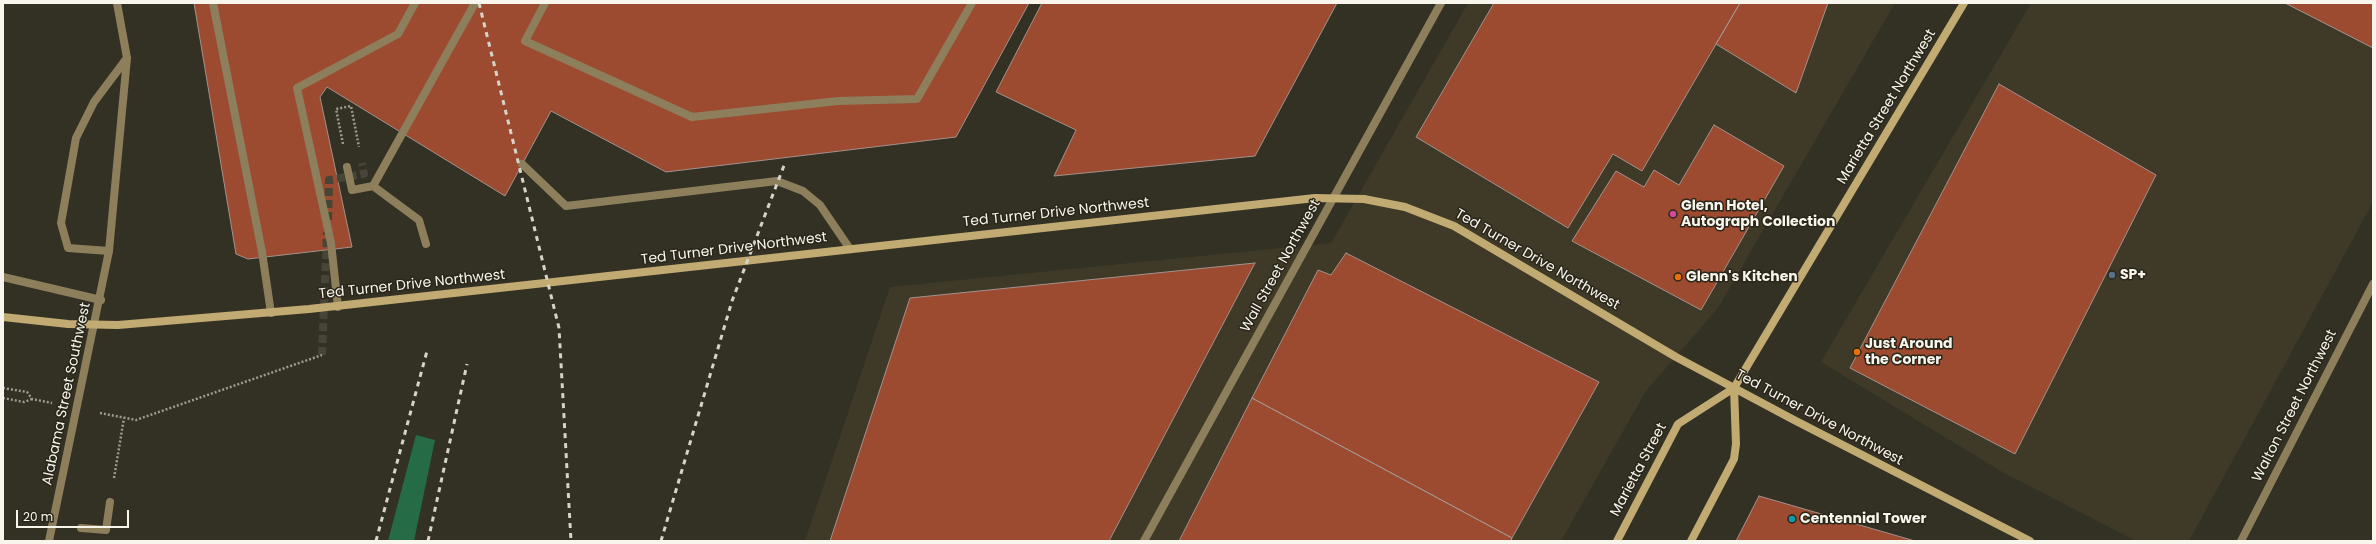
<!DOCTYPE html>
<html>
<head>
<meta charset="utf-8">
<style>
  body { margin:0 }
  #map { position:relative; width:2376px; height:544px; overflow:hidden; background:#333024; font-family:Poppins,sans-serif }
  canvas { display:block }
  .frame { position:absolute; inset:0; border:4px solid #f7f5ec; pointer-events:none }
  .scale { position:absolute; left:16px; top:510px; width:113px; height:18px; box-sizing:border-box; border:2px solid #f7f5ec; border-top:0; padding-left:5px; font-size:12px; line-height:14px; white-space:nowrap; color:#f7f5ec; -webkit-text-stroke:3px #2a261a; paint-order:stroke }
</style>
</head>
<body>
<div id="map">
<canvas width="2376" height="544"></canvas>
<div class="frame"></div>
<div class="scale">20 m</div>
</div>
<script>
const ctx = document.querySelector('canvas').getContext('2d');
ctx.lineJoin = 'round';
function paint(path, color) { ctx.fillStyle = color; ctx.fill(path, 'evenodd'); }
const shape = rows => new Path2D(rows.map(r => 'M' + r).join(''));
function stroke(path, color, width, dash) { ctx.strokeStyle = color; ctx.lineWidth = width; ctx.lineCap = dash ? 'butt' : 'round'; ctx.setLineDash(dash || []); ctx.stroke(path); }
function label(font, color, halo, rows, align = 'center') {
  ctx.font = font + ' Poppins,sans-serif'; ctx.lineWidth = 3; ctx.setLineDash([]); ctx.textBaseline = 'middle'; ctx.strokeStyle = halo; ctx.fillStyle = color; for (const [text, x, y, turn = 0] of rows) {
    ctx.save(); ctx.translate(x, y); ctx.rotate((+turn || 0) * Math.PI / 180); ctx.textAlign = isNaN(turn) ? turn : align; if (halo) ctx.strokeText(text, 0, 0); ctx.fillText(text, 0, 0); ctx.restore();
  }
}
const built = shape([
  [1468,3,1895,3,1718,308,1646,391,1561,541,805,541,890,287,1331,243],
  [2031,3,2373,3,2373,202,2189,541,2136,541,2004,473,1821,362]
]);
const forest = shape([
  [416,435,435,440,414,541,388,541]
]);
const building = shape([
  [194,3,1029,3,956,137,666,172,551,111,505,196,327,87,320,97,352,247,248,259,236,254,194,3],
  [1042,3,1337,3,1255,156,1054,176,1076,130,996,92,1042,3],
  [1494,3,1740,3,1642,171,1613,154,1568,228,1416,137,1494,3],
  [1740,3,1828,3,1796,93,1716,44,1740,3],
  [2285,3,2373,3,2373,48,2285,3],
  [1999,84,2156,175,2015,454,1850,368,1999,84],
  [1714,125,1784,166,1701,310,1572,241,1616,171,1644,187,1654,170,1679,185,1714,125],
  [1346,253,1599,382,1512,538,1252,398,1318,270,1331,275,1346,253],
  [1255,263,1109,541,830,541,910,298,1255,263],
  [1252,398,1512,538,1511,541,1179,541,1252,398],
  [1759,496,1915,541,1736,541,1759,496]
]);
const streetTunnel = shape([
  [328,220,329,180,364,174,362,163],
  [322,355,327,232]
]);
const path = shape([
  [343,144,336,109,351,106,359,147],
  [3,388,27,392,32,399,52,403],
  [3,398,24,402,32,399],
  [100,413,136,420,322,355],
  [114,478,124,418]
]);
const lane = shape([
  [117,3,127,58,109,251,68,248,61,223,76,138,94,102,127,58],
  [213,3,262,252,271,313],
  [545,3,525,41,692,117,838,101,917,99,972,3],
  [522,164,566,206,777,181,803,191,820,205,850,249],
  [3,277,101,300],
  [338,307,331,243,297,88,398,34,415,3],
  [1144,541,1441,3]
]);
const street = shape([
  [347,167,352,190,373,186,419,220,426,244],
  [373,186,475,3],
  [81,528,106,530,110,502],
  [49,541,109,251],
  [2241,541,2373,284]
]);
const secondary = shape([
  [3,317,68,324,118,325,309,309,1315,198,1364,199,1405,207,1454,226,1676,357,1794,420,2030,541],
  [1617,541,1678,424,1734,388,1964,3],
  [1691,541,1734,459,1736,444,1734,388]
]);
const rail = shape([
  [479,3,559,328,571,541],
  [376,541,427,351],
  [428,541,467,364],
  [661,541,732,301,785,163]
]);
const markers = [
  [1673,214,4,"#d1479c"],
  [2112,275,4,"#5c6f8a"],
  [1678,277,4,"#e8710a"],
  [1857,352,4,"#e8710a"],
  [1792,519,4,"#0f9aa8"]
];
const streetNames = [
  ["Marietta Street Northwest",1887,107,-59],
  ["Ted Turner Drive Northwest",1056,213,-6],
  ["Ted Turner Drive Northwest",734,249,-7],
  ["Ted Turner Drive Northwest",1537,260,30],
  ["Wall Street Northwest",1281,266,-61],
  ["Ted Turner Drive Northwest",412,285,-6],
  ["Alabama Street Southwest",67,394,-78],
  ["Walton Street Northwest",2295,406,-63],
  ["Ted Turner Drive Northwest",1819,418,28],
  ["Marietta Street",1639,470,-62]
];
const poiNames = [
  ["Glenn Hotel,",1681,206],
  ["Autograph Collection",1681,222],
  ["SP+",2120,275],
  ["Glenn's Kitchen",1686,277],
  ["Just Around",1865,344],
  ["the Corner",1865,360],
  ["Centennial Tower",1800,519]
];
paint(built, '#3f3a27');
paint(forest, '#256c46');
paint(building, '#9c4a30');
stroke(building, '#a3928c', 1);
stroke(streetTunnel, '#474438', 8, [8, 4]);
stroke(path, '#9e9b91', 2.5, [2, 2]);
stroke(lane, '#8d7f5c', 8);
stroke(street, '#8d7f5c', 8);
stroke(secondary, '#c2ab72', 8);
stroke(rail, '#d6d4ca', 3, [5, 5]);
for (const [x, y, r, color] of markers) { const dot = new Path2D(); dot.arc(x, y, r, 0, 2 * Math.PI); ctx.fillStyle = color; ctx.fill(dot); stroke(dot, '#2a261a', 1.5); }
label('14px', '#f7f5ec', '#2a261a', streetNames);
label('bold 14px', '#f7f5ec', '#2a261a', poiNames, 'left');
</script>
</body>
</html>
